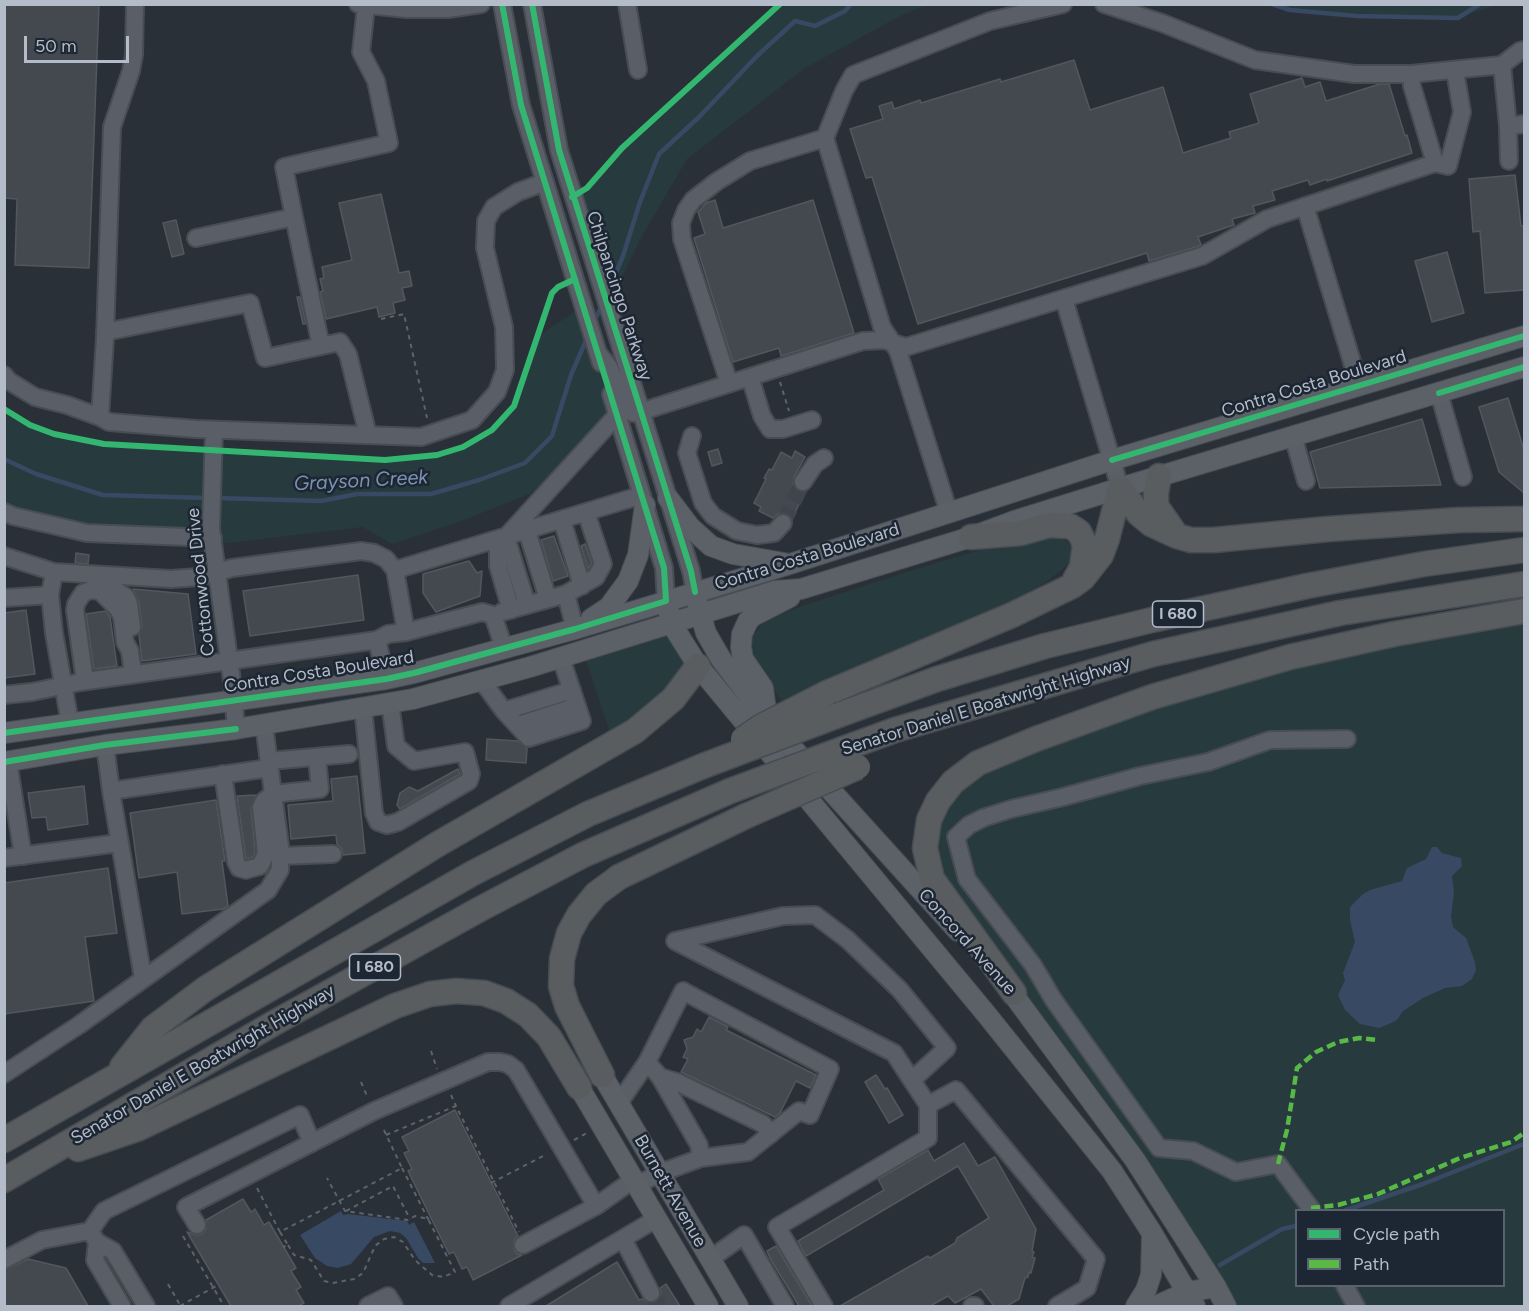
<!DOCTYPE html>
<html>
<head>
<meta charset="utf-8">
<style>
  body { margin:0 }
  #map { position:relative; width:1529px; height:1311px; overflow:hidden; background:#2a3038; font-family:Figtree,sans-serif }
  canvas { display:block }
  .frame { position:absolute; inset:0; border:6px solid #b4bcc9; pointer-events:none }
  .legend { position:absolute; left:1295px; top:1209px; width:210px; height:78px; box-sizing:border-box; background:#1d2633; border:2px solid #59626f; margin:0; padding:8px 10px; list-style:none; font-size:18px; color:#b4bcc9 }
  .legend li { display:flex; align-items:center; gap:12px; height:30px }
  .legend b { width:30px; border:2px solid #59626f }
  .scale { position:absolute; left:24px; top:36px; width:105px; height:27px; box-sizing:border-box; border:3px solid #b4bcc9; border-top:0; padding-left:8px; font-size:18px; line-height:21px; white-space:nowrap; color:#b4bcc9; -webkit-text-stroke:4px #1d2633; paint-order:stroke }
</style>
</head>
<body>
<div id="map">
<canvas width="1529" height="1311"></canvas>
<div class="frame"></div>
<ul class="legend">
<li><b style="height:8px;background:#33b770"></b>Cycle path</li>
<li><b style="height:8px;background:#58b947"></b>Path</li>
</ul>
<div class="scale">50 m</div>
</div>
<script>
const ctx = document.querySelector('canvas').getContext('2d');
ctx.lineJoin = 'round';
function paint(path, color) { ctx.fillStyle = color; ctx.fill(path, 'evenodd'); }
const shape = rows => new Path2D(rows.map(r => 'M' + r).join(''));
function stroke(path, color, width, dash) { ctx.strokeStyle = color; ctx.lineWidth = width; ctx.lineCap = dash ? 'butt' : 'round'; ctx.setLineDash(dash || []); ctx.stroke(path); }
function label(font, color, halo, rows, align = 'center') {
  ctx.font = font + ' Figtree,sans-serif'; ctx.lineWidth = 5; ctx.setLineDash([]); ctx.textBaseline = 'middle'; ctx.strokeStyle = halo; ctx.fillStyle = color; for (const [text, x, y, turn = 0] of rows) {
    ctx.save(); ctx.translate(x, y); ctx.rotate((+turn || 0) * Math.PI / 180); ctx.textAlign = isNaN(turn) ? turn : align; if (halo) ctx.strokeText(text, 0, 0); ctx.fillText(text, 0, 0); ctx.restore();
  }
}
const green = shape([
  [780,5,926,5,898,17,805,68,687,159,642,236,607,306,574,203,622,148],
  [1272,5,1496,5,1458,18,1357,16,1290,10],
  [584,306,614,404,558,472,529,494,464,520,392,544,363,527,213,545,211,529,108,527,5,507,4,409,30,425,54,434,104,444,385,460,437,455,463,447,492,430,514,406,538,336],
  [1038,533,1059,534,1073,548,1071,560,1067,565,1048,581,1014,600,845,671,805,694,783,703,754,659,751,648,754,634,763,623,778,614,919,568],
  [1524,611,1524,1306,1226,1306,949,901,929,820,953,782,1152,697],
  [1296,1210,1504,1210,1504,1286,1296,1286],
  [671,623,698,666,614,745,583,651]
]);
const water = shape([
  [1432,847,1437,847,1442,853,1461,858,1462,866,1452,876,1454,893,1451,916,1453,927,1466,938,1475,962,1476,970,1472,979,1462,986,1445,988,1423,998,1403,1011,1397,1020,1389,1024,1379,1028,1360,1024,1345,1010,1338,995,1345,980,1343,973,1355,942,1350,920,1350,907,1363,894,1370,890,1402,881,1407,868,1426,859],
  [341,1211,343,1215,348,1214,407,1221,409,1225,414,1222,435,1263,423,1263,418,1258,406,1238,400,1233,390,1231,374,1237,351,1264,338,1268,327,1266,315,1258,300,1235]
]);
const stream = shape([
  [1272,4,1290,10,1357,16,1458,18,1480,4],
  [609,289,623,256,640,202,659,154,699,117,757,56,795,21,815,26,845,11,851,4],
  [594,322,602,305],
  [4,459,36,474,103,495,208,498],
  [216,498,321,501,357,494,431,494,479,480,525,463,552,436,571,375,587,338],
  [1346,1210,1423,1184,1524,1144],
  [1220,1265,1282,1229,1296,1226]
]);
const building = shape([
  [4,4,99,4,89,268,15,265,17,199,4,198,4,4],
  [1074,60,1090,110,1163,87,1183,153,1231,138,1229,132,1259,123,1250,94,1302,78,1305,87,1320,82,1326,101,1380,84,1389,84,1405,136,1407,135,1412,153,1327,181,1327,179,1310,185,1308,180,1272,191,1275,200,1253,206,1255,213,1232,219,1234,225,1198,237,1201,245,1199,246,1149,261,1147,253,918,324,872,177,866,178,850,129,883,119,879,106,892,102,894,109,920,100,921,103,1000,79,1001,82,1074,60],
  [1515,175,1521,226,1524,226,1524,290,1485,293,1480,231,1473,232,1469,179,1515,175],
  [381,194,399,273,409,271,412,286,402,288,405,300,393,303,395,313,379,317,377,307,326,319,320,292,323,291,320,279,324,278,322,267,352,260,339,203,381,194],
  [715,200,723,228,813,200,854,333,781,356,779,348,733,362,694,238,705,234,698,212,706,203,715,200],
  [176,220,184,254,172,257,163,223,176,220],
  [1447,252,1464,313,1432,322,1415,261,1447,252],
  [297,297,300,297,306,324,303,324,297,297],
  [1508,398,1524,450,1524,493,1499,472,1479,407,1508,398],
  [1422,419,1441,485,1320,488,1310,452,1422,419],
  [718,449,722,463,712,466,708,452,718,449],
  [795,451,805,457,794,477,793,486,798,491,805,492,792,519,785,513,779,513,773,518,759,511,761,507,754,503,766,479,764,478,769,469,772,470,781,452,792,458,795,451],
  [554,536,568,576,553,581,541,540,554,536],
  [585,544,592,563,588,569,581,546,585,544],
  [76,553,89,555,88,564,75,563,76,553],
  [469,561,477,573,482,571,480,596,436,612,423,593,423,574,469,561],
  [358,575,364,620,250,636,243,591,358,575],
  [133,589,188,594,196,654,142,661,139,634,142,626,139,602,133,589],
  [26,610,35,674,4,678,4,613,26,610],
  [106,611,110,617,117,666,94,669,86,614,106,611],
  [487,739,518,741,527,748,526,763,486,760,487,739],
  [458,769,460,774,400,809,397,805,400,793,409,787,418,791,458,769],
  [357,776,365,853,343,855,342,849,337,844,336,835,291,839,288,805,333,801,331,779,357,776],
  [84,786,88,824,48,830,46,817,32,818,28,793,84,786],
  [256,795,251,808,255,852,253,857,246,859,237,796,256,795],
  [216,800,225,861,222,861,228,906,223,909,182,914,177,872,139,878,130,813,216,800],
  [108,868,117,933,85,937,94,1001,4,1014,4,883,108,868],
  [709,1017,728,1027,726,1030,816,1075,810,1088,796,1081,780,1113,775,1117,681,1072,688,1059,683,1057,687,1049,684,1040,693,1037,697,1029,701,1032,709,1017],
  [876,1075,885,1089,887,1088,903,1115,889,1123,865,1082,876,1075],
  [455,1110,518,1236,514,1240,514,1249,517,1254,522,1255,473,1280,467,1267,462,1269,454,1252,449,1254,431,1218,408,1171,412,1169,404,1153,409,1151,402,1137,455,1110],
  [964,1143,978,1166,995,1157,1036,1229,1032,1251,1034,1252,1032,1257,1035,1258,1031,1273,1029,1272,1028,1277,1025,1278,1019,1299,1007,1306,994,1306,981,1289,955,1303,948,1296,930,1306,840,1306,928,1256,930,1258,955,1243,957,1238,989,1218,958,1166,806,1256,798,1241,884,1190,878,1179,928,1150,934,1161,964,1143],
  [243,1199,251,1212,255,1209,264,1225,269,1222,296,1268,291,1271,301,1287,296,1290,304,1303,298,1306,231,1306,187,1232,197,1235,202,1234,206,1229,206,1220,243,1199],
  [776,1246,812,1306,799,1306,770,1258,767,1251,776,1246],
  [28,1259,66,1268,88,1306,4,1306,4,1270,28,1259],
  [617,1262,639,1300,642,1299,650,1303,656,1302,661,1294,660,1288,666,1284,680,1306,546,1306,617,1262]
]);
const minorTunnel = shape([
  [783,523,803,482],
  [651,1293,659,1306]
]);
const path = shape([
  [381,319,404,314,427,418],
  [780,382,789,411],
  [431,1051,437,1069],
  [361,1082,367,1096],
  [451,1095,456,1106],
  [386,1135,456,1106,519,1232],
  [574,1140,587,1133],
  [402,1168,428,1219,431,1218],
  [491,1183,547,1154],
  [257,1188,280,1232,402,1168,382,1126],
  [346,1211,393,1186,410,1219],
  [280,1232,288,1245,283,1247],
  [183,1236,224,1306],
  [288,1245,294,1255,311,1260,324,1281,333,1283,354,1279,363,1273,375,1246,384,1239,394,1237,403,1242,415,1260,432,1275,443,1277,455,1272,428,1219,415,1216,408,1220,345,1211,327,1178],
  [168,1284,180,1305],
  [180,1306,218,1285]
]);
const minor = shape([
  [135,4,134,55,131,71,112,127,105,338,100,417,109,422,196,429,421,437,472,420,497,392,505,370,504,327,485,248,486,221,494,207,518,192,545,182],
  [358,4,407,9,448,9,481,4],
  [502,4,521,105,601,363],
  [532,4,559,150,691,571,695,592],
  [627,4,638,70],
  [1104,4,1162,23,1255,60,1354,74,1411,74],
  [1502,65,1520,51,1524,50],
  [1508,126,1509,161],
  [1435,163,1412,86,1411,74,1502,65,1508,126,1524,124],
  [1305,206,1359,385],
  [294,217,284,167,389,143,376,81,361,52,366,6],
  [196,238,294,217,321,346],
  [1064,299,1120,488],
  [105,332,250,303,265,358,340,342,348,354,368,435],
  [598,353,609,367,627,409,633,413,640,412,863,341,884,340,906,347,1202,256,1267,219,1435,163,1448,166,1462,112,1455,71],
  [4,375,9,381,35,397,67,405,100,417],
  [750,377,762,416,770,429,783,429,812,420],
  [729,383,682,239,681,223,686,210,693,200,716,182,750,161,825,138],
  [1439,393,1463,477],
  [611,394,664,568,666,601],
  [214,430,211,529,232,681,236,729],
  [692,436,687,453,703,503,713,516,737,531,757,535,774,533,783,523],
  [1293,436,1306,481],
  [803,482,815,464,824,458],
  [4,512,13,516,87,533,213,538],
  [949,513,898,351,882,327,825,138,844,91,853,75,990,21,1063,4],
  [562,520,582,586],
  [527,531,548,599],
  [506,537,527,605],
  [4,556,54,572,171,579,199,577,232,568,361,551,374,553,386,559,395,570,642,495],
  [395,570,406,632],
  [54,572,50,595,54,633,70,723],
  [100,591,117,591,126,597,129,604,132,627],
  [566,594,575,629],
  [4,598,50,595],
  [511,610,498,566,498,550,506,537,617,415],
  [502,612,566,594,596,577,603,564,586,512],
  [377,640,386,679],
  [85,681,75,610,76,604,83,593,91,590,100,591,118,609,122,617,125,642,130,651,133,674],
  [482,681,504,711,572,690],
  [4,695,32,692,80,682,377,640,388,634,406,632,482,612,493,615,504,648],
  [363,708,374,813,378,822,387,825,398,822,469,781,471,774,465,752,414,761,396,746,390,703],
  [504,711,529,738,582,721,561,658],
  [518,725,577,706],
  [105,745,111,791,143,978],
  [8,761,23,856],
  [269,761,349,754],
  [223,774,236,862,239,868,246,870,260,866,266,854,261,807,264,801,273,794,320,789,317,757],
  [111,791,269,768],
  [280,856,333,854],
  [4,858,119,843],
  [683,991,830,1069,810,1115,799,1111,748,1152,701,1158,699,1145,660,1077,647,1062,683,991],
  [4,1074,79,1025,268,890,280,870,280,846,264,725],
  [660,1077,677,1082,763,1124,771,1134],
  [619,1103,647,1062],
  [928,1105,956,1090,1096,1259,1087,1288,1057,1306],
  [637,1185,660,1173,701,1158],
  [596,1206,633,1180],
  [1312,1210,1278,1164,1236,1172,1193,1151,1159,1148,1053,999,1033,965,967,879,956,837,969,825,983,818,1011,809,1063,797,1140,776,1208,762,1270,740,1347,739],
  [197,1225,186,1207,374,1111,488,1062,500,1062,508,1064,516,1070,596,1206,523,1245],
  [90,1231,97,1242,113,1251,146,1306],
  [623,1239,651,1293],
  [97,1242,95,1260,122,1306],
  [710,1259,744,1235,785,1306],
  [4,1260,42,1240,90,1231,104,1211,300,1115,312,1143],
  [1345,1286,1356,1306],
  [368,1306,388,1296,394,1306],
  [509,1306,656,1219],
  [824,1306,777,1227,928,1138,928,1105,894,1053,675,941,783,916,815,915,848,940,900,990,947,1048,912,1080],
  [972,1306,975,1306]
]);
const major = shape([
  [668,498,690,527,711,546,733,554,784,563],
  [697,602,706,633,721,659,767,720,958,931],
  [669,612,671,623,698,666,987,1015,1112,1171,1152,1233,1195,1306],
  [591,619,609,607,628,581,638,555,645,505],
  [767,717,763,688,743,659,741,647,742,634,748,621,753,616,790,597],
  [4,733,386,679,414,673,575,629,790,564,1112,460,1524,336],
  [4,762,105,745,236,729,413,699,530,667,775,591,801,589,971,537,1014,521,1120,488,1524,367],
  [1004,982,1135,1160,1216,1287,1226,1306],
  [602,1075,738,1306],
  [579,1087,708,1306],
  [1136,1306,1146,1290,1151,1275,1152,1235],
  [1156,1306,1187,1292,1216,1287]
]);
const highway = shape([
  [1159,476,1156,493,1156,506,1174,532],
  [1120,488,1139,514,1151,524,1177,536,1191,540,1214,540,1328,529,1459,520,1524,519],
  [971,537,1021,533,1049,525,1070,526,1079,532,1085,544,1082,567,1075,580],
  [827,693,1012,615,1072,586,1083,578,1101,555,1107,539,1120,488],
  [841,714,937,679,1045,646,1156,619,1307,586,1424,564,1524,550],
  [843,749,895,730,1153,654,1340,613,1524,584],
  [1014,993,932,879,925,848,929,820,938,801,953,782,978,763,1036,739,1152,697,1290,657,1394,634,1524,611],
  [122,1067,153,1028,205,989,438,844,635,731,673,699,698,666],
  [602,1075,567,1006,561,986,562,959,569,933,579,915,596,894,619,877,746,816],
  [4,1140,473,873,588,814,703,766],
  [78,1149,137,1129,395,1006,430,994,456,991,484,993,506,1001,528,1015,549,1037,579,1087],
  [4,1180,274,1023,482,908,583,855,730,791]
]);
const highwayBridge = shape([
  [743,739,762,726,827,693],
  [703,766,841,714],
  [730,791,843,749],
  [746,816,858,767]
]);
const quiet = shape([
  [1278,1164,1287,1130,1297,1068,1316,1052,1338,1042,1359,1038,1377,1040],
  [1311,1208,1338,1205,1378,1194,1460,1158,1511,1142,1524,1133]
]);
const cycleway = shape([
  [532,4,559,150,691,571,695,592],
  [572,197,587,188,622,148,780,4],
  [1439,393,1524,367],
  [4,409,30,425,54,434,104,444,385,460,437,455,463,447,492,430,514,406,552,293,558,287,575,279],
  [1112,460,1524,336],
  [4,733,386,679,414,673,575,629,666,601,664,568,521,105,502,4],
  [4,762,105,745,236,729]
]);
const shields = [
  [1178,614,51],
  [375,967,51]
];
const shieldNames = [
  ["I 680",1178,614],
  ["I 680",375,967]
];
const streetNames = [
  ["Chilpancingo Parkway",619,296,72],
  ["Contra Costa Boulevard",1314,384,-17],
  ["Contra Costa Boulevard",807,557,-17],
  ["Cottonwood Drive",201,582,-96],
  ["Contra Costa Boulevard",319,672,-9],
  ["Senator Daniel E Boatwright Highway",986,706,-17],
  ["Concord Avenue",967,942,48],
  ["Senator Daniel E Boatwright Highway",203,1065,-30],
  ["Burnett Avenue",670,1191,60]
];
const waterNames = [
  ["Grayson Creek",361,481,-3]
];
paint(green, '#273a3e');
paint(water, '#384963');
stroke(stream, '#384963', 4.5);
paint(building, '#444950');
stroke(building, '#52575f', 1.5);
stroke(minorTunnel, '#3f454e', 16, [16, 8]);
stroke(minor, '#484c53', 20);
stroke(major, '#484c55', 22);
stroke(highway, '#474c53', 27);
stroke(path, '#5d636a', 2, [4.5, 4.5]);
stroke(minor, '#5a5e66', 16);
stroke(major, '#5c6168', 20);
stroke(highway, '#5a5d60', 24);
stroke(highwayBridge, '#474c53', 27, []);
stroke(highwayBridge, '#5a5d60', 24);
stroke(quiet, '#58b947', 4.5, [9, 4.5]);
stroke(cycleway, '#33b770', 6);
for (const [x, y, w] of shields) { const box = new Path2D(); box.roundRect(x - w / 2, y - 13, w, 26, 4.5); ctx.fillStyle = '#1d2633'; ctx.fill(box); stroke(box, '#b4bcc9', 1.5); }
label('bold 16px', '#b4bcc9', null, shieldNames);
label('18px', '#b4bcc9', '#1d2633', streetNames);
label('italic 20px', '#7c92b1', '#1d2633', waterNames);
</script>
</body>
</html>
